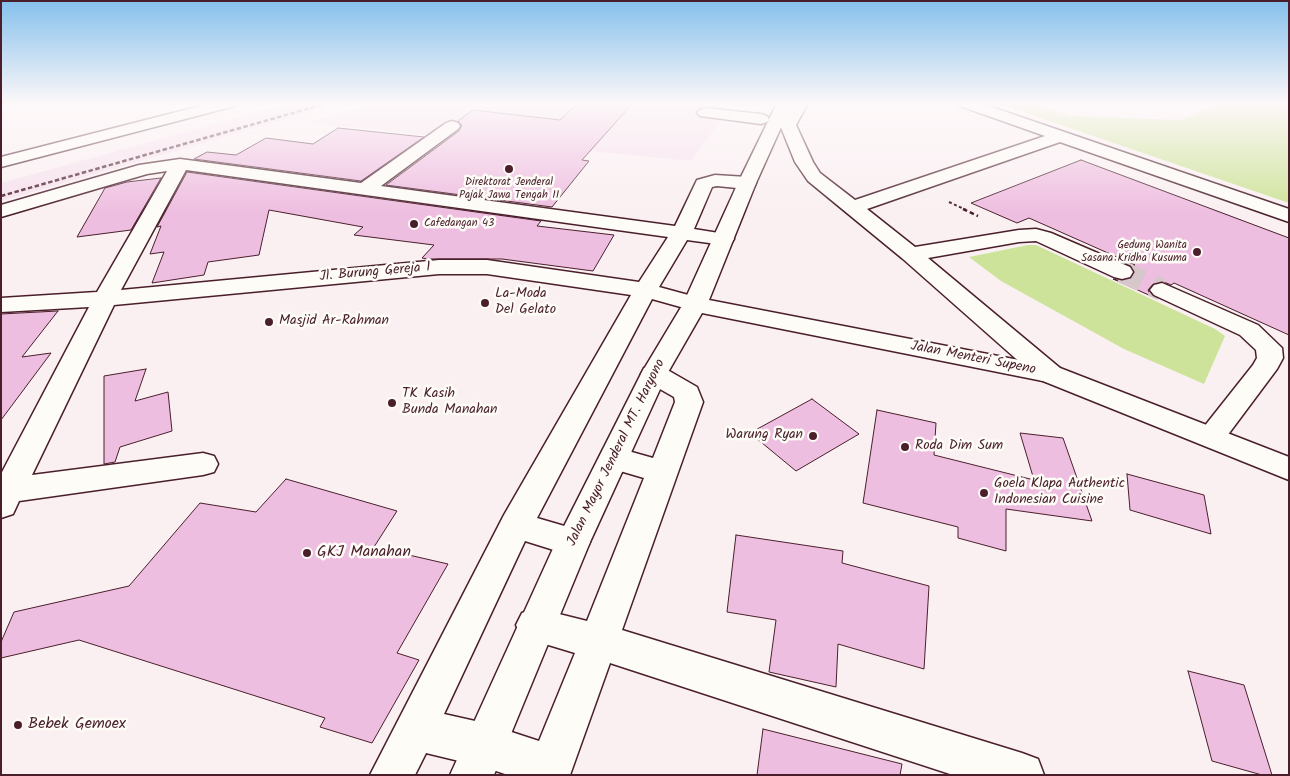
<!DOCTYPE html>
<html>
<head>
<meta charset="utf-8">
<style>
  body { margin:0 }
  #map { position:relative; width:1290px; height:776px; overflow:hidden; background:#faf0f2; font-family:Kalam,sans-serif }
  canvas { display:block }
  .frame { position:absolute; inset:0; border:2px solid #4a1f2b; pointer-events:none }
</style>
</head>
<body>
<div id="map">
<canvas width="1290" height="776"></canvas>
<div class="frame"></div>
</div>
<script>
const ctx = document.querySelector('canvas').getContext('2d');
ctx.lineJoin = 'round';
function paint(path, color) { ctx.fillStyle = color; ctx.fill(path, 'evenodd'); }
const shape = rows => new Path2D(rows.map(r => 'M' + r).join(''));
function stroke(path, color, width, dash) { ctx.strokeStyle = color; ctx.lineWidth = width; ctx.lineCap = dash ? 'butt' : 'round'; ctx.setLineDash(dash || []); ctx.stroke(path); }
function label(font, color, halo, rows, align = 'center') {
  ctx.font = font + ' Kalam,sans-serif'; ctx.lineWidth = 5; ctx.setLineDash([]); ctx.textBaseline = 'middle'; ctx.strokeStyle = halo; ctx.fillStyle = color; for (const [text, x, y, turn = 0] of rows) {
    ctx.save(); ctx.translate(x, y); ctx.rotate((+turn || 0) * Math.PI / 180); ctx.textAlign = isNaN(turn) ? turn : align; if (halo) ctx.strokeText(text, 0, 0); ctx.fillText(text, 0, 0); ctx.restore();
  }
}
const built = shape([
  [291,103,342,103,1,201,1,183],
  [377,103,734,103,691,161,309,123]
]);
const green = shape([
  [997,103,1031,103,1070,116,1181,120,1222,103,1289,103,1289,203],
  [1028,245,1036,245,1215,329,1225,336,1204,384,1124,349,1001,281,969,257]
]);
const building = shape([
  [578,103,633,103,582,160,589,161,552,207,386,185,459,131,462,125,458,121,473,110,560,120,578,103],
  [338,128,424,137,361,181,194,159,207,152,236,155,266,138,313,144,338,128],
  [1081,160,1289,238,1289,335,1174,283,1171,285,1162,281,1154,283,1148,290,1151,296,1113,279,1122,281,1130,279,1135,273,1132,267,1135,265,1029,218,1017,223,971,203,1081,160],
  [187,172,541,221,537,226,614,235,593,271,502,259,428,259,422,258,434,245,354,235,363,227,269,210,259,255,208,262,204,275,152,283,164,252,150,254,161,226,157,227,187,172],
  [161,178,131,230,77,237,105,188,127,182,161,178],
  [58,311,22,357,51,353,1,420,1,314,58,311],
  [146,369,135,401,168,392,172,431,120,447,115,462,104,464,104,376,146,369],
  [812,399,859,434,796,471,750,433,812,399],
  [877,410,936,423,934,455,1034,480,1020,433,1063,438,1092,521,1006,509,1006,551,958,538,958,527,863,503,877,410],
  [1127,474,1204,495,1211,534,1130,510,1127,474],
  [286,479,397,511,374,547,448,564,397,653,419,660,372,743,320,727,325,718,79,640,1,658,1,642,14,612,129,586,200,503,256,512,286,479],
  [736,535,843,551,842,563,929,586,924,669,838,644,836,687,769,672,776,620,727,612,736,535],
  [1188,671,1244,685,1272,775,1262,775,1212,761,1188,671],
  [763,729,902,764,900,775,757,775,763,729]
]);
const minorTunnel = shape([
  [1122,272,1162,290]
]);
const pathFar1 = shape([
  [949,202,966,210]
]);
const path = shape([
  [963,209,978,216]
]);
const minor = shape([
  [793,103,808,103,796,125,813,162,820,173,855,200,1045,136,960,106,958,103,980,103,1289,209,1289,222,1060,142,867,209,915,247,1019,230,1036,229,1051,233,1130,267,1133,272,1130,277,1122,279,1114,277,1036,241,1019,242,928,258,1060,368,1063,374,1060,380,1050,383,1040,380,903,259,808,181,795,162,780,125,793,103],
  [705,108,761,114,767,116,769,119,767,122,761,124,700,116,697,113,700,110,705,108],
  [452,121,458,123,460,126,458,129,381,186,675,226,697,180,715,175,747,177,754,179,756,183,754,187,747,189,717,186,712,187,694,229,731,235,734,239,731,243,724,245,687,240,659,287,703,299,707,304,703,309,695,311,652,299,537,518,585,532,590,542,585,552,573,556,525,541,444,714,484,723,539,741,575,653,522,637,516,625,522,613,535,608,587,621,644,478,603,466,599,458,603,450,614,447,653,458,675,402,674,397,644,380,641,374,644,368,654,365,664,368,697,387,703,402,622,630,1022,753,1038,759,1044,775,953,775,610,663,570,775,508,775,484,767,426,753,415,775,370,775,504,515,631,295,487,274,439,274,114,305,32,475,203,453,214,456,218,464,214,472,203,475,19,501,13,514,1,518,1,474,89,307,1,312,1,298,97,292,167,171,147,174,1,217,1,205,139,165,180,159,361,183,446,123,452,121],
  [186,170,668,237,639,282,487,260,439,260,121,290,186,170],
  [1162,283,1258,325,1282,348,1283,358,1277,369,1221,444,1211,448,1201,444,1196,437,1253,365,1257,358,1256,350,1240,335,1154,295,1150,290,1154,285,1162,283]
]);
const major = shape([
  [212,103,237,103,235,106,1,167,1,157,212,103],
  [777,103,792,103,756,183,709,300,1060,368,1289,457,1289,480,1043,381,702,313,667,374,590,542,494,775,450,775,556,542,641,374,683,304,738,183,777,103]
]);
const rail = shape([
  [1,196,328,103]
]);
const markers = [
  [509,169,5,"#4a1f2b"],
  [414,224,5,"#4a1f2b"],
  [1197,252,5,"#4a1f2b"],
  [485,303,5,"#4a1f2b"],
  [269,322,5,"#4a1f2b"],
  [392,403,5,"#4a1f2b"],
  [813,436,5,"#4a1f2b"],
  [905,447,5,"#4a1f2b"],
  [984,493,5,"#4a1f2b"],
  [307,553,5,"#4a1f2b"],
  [18,725,5,"#4a1f2b"]
];
const farPoinames = [
  ["Direktorat Jenderal",509,183],
  ["Pajak Jawa Tengah II",509,196],
  ["Cafedangan 43",424,224,"left"],
  ["Gedung Wanita",1187,246,"right"],
  ["Sasana Kridha Kusuma",1187,259,"right"]
];
const streetNames = [
  ["Jl. Burung Gereja 1",375,273,-5],
  ["Jalan Menteri Supeno",973,359,11],
  ["Jalan Mayor Jenderal MT. Haryono",617,453,-64]
];
const poiNames = [
  ["La-Moda",495,295],
  ["Del Gelato",495,311],
  ["Masjid Ar-Rahman",279,322],
  ["TK Kasih",402,395],
  ["Bunda Manahan",402,411],
  ["Warung Ryan",803,436,"right"],
  ["Roda Dim Sum",915,447],
  ["Goela Klapa Authentic",994,485],
  ["Indonesian Cuisine",994,501]
];
const nearPoinames = [
  ["GKJ Manahan",317,553],
  ["Bebek Gemoex",28,725]
];
paint(built, '#f6e1ed');
paint(green, '#cde399');
paint(building, '#eebee0');
stroke(building, '#4a1f2b', 1);
stroke(minorTunnel, '#d7c6ca', 22, [22, 11]);
stroke(minor, '#4a1f2b', 3);
stroke(major, '#4a1f2b', 3);
stroke(pathFar1, '#4a1f2b', 2, [3, 2.5]);
stroke(path, '#4a1f2b', 2.5, [4.5, 3]);
paint(minor, '#fdfcf7');
paint(major, '#fdfcf7');
stroke(rail, '#4a1f2b', 2.5, [4.5, 2.5]);
const sky = ctx.createLinearGradient(0, 0, 0, 212);
sky.addColorStop(0, '#85c0ec');
sky.addColorStop(0.49, '#fdf8f9');
sky.addColorStop(1, '#fdf8f900');
ctx.fillStyle = sky;
ctx.fillRect(0, 0, 1290, 212);
for (const [x, y, r, color] of markers) { const dot = new Path2D(); dot.arc(x, y, r, 0, 2 * Math.PI); ctx.fillStyle = color; ctx.fill(dot); stroke(dot, '#fdfcf7', 2); }
label('11px', '#4a1f2b', '#fdfcf7', farPoinames);
label('14px', '#4a1f2b', '#fdfcf7', streetNames);
label('14px', '#4a1f2b', '#fdfcf7', poiNames, 'left');
label('16px', '#4a1f2b', '#fdfcf7', nearPoinames, 'left');
</script>
</body>
</html>
